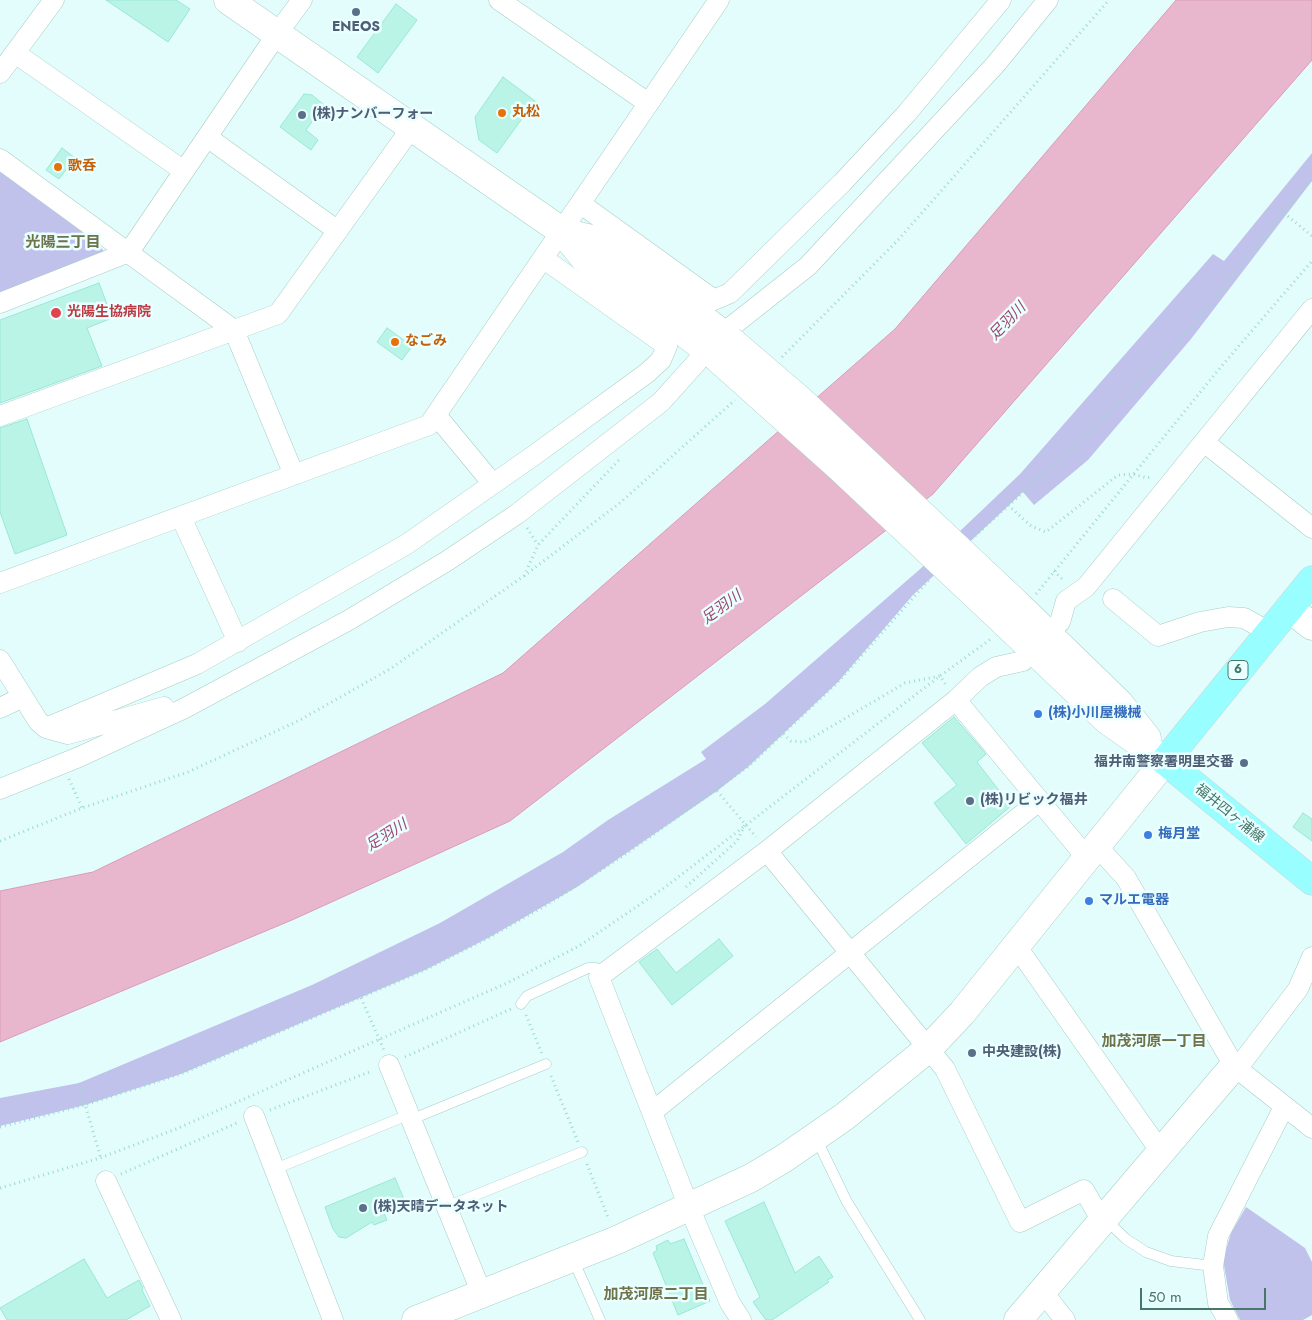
<!DOCTYPE html>
<html>
<head>
<meta charset="utf-8">
<style>
  body { margin:0 }
  #map { position:relative; width:1312px; height:1320px; overflow:hidden; background:#e3fdfd; font-family:Jost,sans-serif }
  canvas { display:block }
  .scale { position:absolute; left:1140px; top:1288px; width:126px; height:22px; box-sizing:border-box; border:2px solid #48776a; border-top:0; padding-left:6px; font-size:15px; line-height:18px; white-space:nowrap; color:#48776a; -webkit-text-stroke:4px #eaffff; paint-order:stroke }
</style>
</head>
<body>
<div id="map">
<canvas width="1312" height="1320"></canvas>
<div class="scale">50 m</div>
</div>
<script>
const ctx = document.querySelector('canvas').getContext('2d');
ctx.lineJoin = 'round';
function paint(path, color) { ctx.fillStyle = color; ctx.fill(path, 'evenodd'); }
const shape = rows => new Path2D(rows.map(r => 'M' + r).join(''));
function stroke(path, color, width, dash) { ctx.strokeStyle = color; ctx.lineWidth = width; ctx.lineCap = dash ? 'butt' : 'round'; ctx.setLineDash(dash || []); ctx.stroke(path); }
function label(font, color, halo, rows, align = 'center') {
  ctx.font = font + ' Jost,"Noto Sans JP",sans-serif'; ctx.lineWidth = 5; ctx.setLineDash([]); ctx.textBaseline = 'middle'; ctx.strokeStyle = halo; ctx.fillStyle = color; for (const [text, x, y, turn = 0] of rows) {
    ctx.save(); ctx.translate(x, y); ctx.rotate((+turn || 0) * Math.PI / 180); ctx.textAlign = isNaN(turn) ? turn : align; if (halo) ctx.strokeText(text, 0, 0); ctx.fillText(text, 0, 0); ctx.restore();
  }
}
const green = shape([
  [1312,153,1312,181,1191,339,1088,460,1034,505,1023,492,913,595,838,682,749,766,717,791,577,887,490,937,425,970,181,1074,85,1105,0,1126,0,1098,79,1083,312,985,440,923,563,852,608,820,706,759,701,752,765,704,919,570,1020,474,1213,254,1224,261],
  [0,168,95,242,105,252,0,294],
  [1246,1207,1305,1248,1312,1262,1312,1315,1303,1320,1240,1320,1230,1300,1223,1260,1231,1233]
]);
const water = shape([
  [1176,0,1312,0,1312,60,933,494,510,821,292,920,0,1042,0,891,93,872,503,673,895,329,1176,0]
]);
const building = shape([
  [106,0,176,0,190,9,168,42,106,0],
  [396,4,417,20,378,73,357,57,396,4],
  [503,77,535,101,497,153,479,140,475,117,503,77],
  [304,94,312,95,324,105,306,130,318,140,311,150,280,127,304,94],
  [62,148,75,158,59,179,46,170,62,148],
  [99,283,112,318,87,328,102,366,0,403,0,320,99,283],
  [387,328,412,346,402,360,377,342,387,328],
  [27,419,67,535,15,554,0,512,0,428,27,419],
  [954,717,986,754,977,762,1011,806,966,844,934,803,957,785,922,743,954,717],
  [1303,813,1312,819,1312,841,1293,827,1303,813],
  [719,939,733,956,672,1005,639,962,657,949,676,973,719,939],
  [395,1178,406,1204,382,1209,387,1220,374,1225,372,1222,346,1238,339,1237,333,1229,325,1207,395,1178],
  [764,1202,795,1273,819,1256,833,1277,827,1280,829,1282,772,1320,766,1320,753,1302,760,1297,725,1221,764,1202],
  [684,1239,710,1301,678,1315,653,1253,657,1250,656,1246,668,1240,670,1244,684,1239],
  [84,1259,107,1298,139,1280,143,1288,142,1290,150,1306,126,1320,7,1320,0,1308,84,1259]
]);
const path = shape([
  [1284,213,1312,236],
  [782,357,899,239,1109,0],
  [1008,505,1031,526,1046,532,1118,475,1133,474,1147,478,1153,476],
  [527,528,538,545],
  [975,536,1095,427,1157,365,1195,322,1312,178],
  [1054,571,1064,581],
  [524,576,538,545,619,460],
  [1036,594,1220,368,1312,261],
  [783,734,791,741,805,742,905,683,940,676,946,685],
  [69,779,82,808],
  [717,791,756,837],
  [0,841,82,808,188,772,298,721,390,669,524,576,621,502,735,400],
  [686,887,737,841,745,825],
  [361,998,384,1050],
  [526,1015,542,1054],
  [405,1057,511,1009],
  [551,1076,578,1142],
  [79,1083,101,1159],
  [270,1110,372,1071],
  [0,1127,85,1105,181,1074,425,970,490,937,545,906,623,856,749,766,838,682,929,580],
  [587,1164,609,1220],
  [121,1174,239,1122],
  [0,1188,100,1158,176,1129,507,983,579,946,664,888,940,676,991,639]
]);
const lane = shape([
  [521,1004,527,996,588,968,596,968,599,977],
  [410,1120,546,1064],
  [816,1138,847,1202,920,1320],
  [275,1169,408,1115],
  [446,1207,582,1152],
  [1105,1219,1126,1239,1146,1252,1171,1261,1213,1266],
  [573,1259,600,1320]
]);
const street = shape([
  [499,0,648,103],
  [15,53,184,171],
  [0,73,54,0],
  [207,137,338,231],
  [0,159,234,330,294,475],
  [581,204,713,299],
  [709,302,730,293,842,183,907,113,1001,0],
  [0,303,129,252,277,34,302,0],
  [436,415,493,484],
  [0,416,278,314,412,127],
  [1204,442,1312,528],
  [181,517,238,642],
  [0,583,429,425,719,0],
  [1113,599,1158,636,1200,622,1228,617,1244,618,1269,632],
  [1060,622,1066,601,1086,587,1312,309],
  [0,660,38,721,46,728,68,734,164,707],
  [956,700,1087,858],
  [0,708,23,697],
  [46,728,197,664,407,544,533,456,647,373,661,360,667,346,544,259],
  [0,789,79,757,183,709,349,620,447,561,517,514,661,402,722,334,808,266,995,65,1048,0],
  [1097,846,1126,878,1234,1066,1312,1128],
  [767,851,945,1069,1020,1222,1084,1190,1102,1221],
  [1017,947,1161,1152],
  [389,1065,482,1294],
  [1237,1069,1298,989,1312,957],
  [652,1112,1039,801],
  [254,1116,333,1320],
  [106,1181,171,1320],
  [1042,1291,1065,1320],
  [741,1320,730,1303,689,1207,599,977,767,851,956,700,980,677,996,667,1023,661],
  [1228,1320,1218,1303,1213,1266,1218,1236,1284,1107]
]);
const secondary = shape([
  [228,0,563,232,584,258,715,356],
  [563,232,592,239,673,295,730,340],
  [1018,605,1119,703,1147,738],
  [1289,608,1312,626],
  [1003,621,1107,720,1165,761],
  [416,1320,617,1240,751,1178,783,1159,844,1117,929,1048,962,1013,1165,761],
  [1018,1320,1234,1066]
]);
const primary = shape([
  [1312,580,1165,761,1312,881]
]);
const secondaryBridge = shape([
  [730,340,800,400,1018,605],
  [715,356,838,466,1003,621]
]);
const markers = [
  [356,12,5,"#5c6f8a"],
  [502,113,5,"#e8710a"],
  [302,115,5,"#5c6f8a"],
  [58,167,5,"#e8710a"],
  [56,313,6,"#e0444e"],
  [395,342,5,"#e8710a"],
  [1038,714,5,"#3f7fe0"],
  [1244,763,5,"#5c6f8a"],
  [970,801,5,"#5c6f8a"],
  [1148,835,5,"#3f7fe0"],
  [1089,901,5,"#3f7fe0"],
  [972,1053,5,"#5c6f8a"],
  [363,1208,5,"#5c6f8a"]
];
const shields = [
  [1238,670,20]
];
const shieldNames = [
  ["6",1238,670]
];
const serviceNames = [
  ["ENEOS",356,28,"center"],
  ["(株)ナンバーフォー",312,115],
  ["福井南警察署明里交番",1234,763,"right"],
  ["(株)リビック福井",980,801],
  ["中央建設(株)",982,1053],
  ["(株)天晴データネット",373,1208]
];
const foodNames = [
  ["丸松",512,113],
  ["歌呑",68,167],
  ["なごみ",405,342]
];
const healthNames = [
  ["光陽生協病院",67,313]
];
const shopNames = [
  ["(株)小川屋機械",1048,714],
  ["梅月堂",1158,835],
  ["マルエ電器",1099,901]
];
const streetNames = [
  ["福井四ヶ浦線",1229,814,39]
];
const neighbourhoodNames = [
  ["光陽三丁目",63,243],
  ["加茂河原一丁目",1154,1042],
  ["加茂河原二丁目",656,1295]
];
const waterNames = [
  ["足羽川",1008,322,-46],
  ["足羽川",722,608,-36],
  ["足羽川",387,836,-32]
];
paint(green, '#c1c2ec');
paint(water, '#e8b7ce');
stroke(water, '#da9cb9', 1);
paint(building, '#b9f4e7');
stroke(building, '#99e7d5', 1);
stroke(lane, '#a6cdc6', 11);
stroke(street, '#a6cdc6', 21);
stroke(secondary, '#a4d1c8', 29);
stroke(primary, '#ccd9d5', 29);
stroke(path, '#9cd9cb', 3, [1, 4]);
stroke(lane, '#fff', 10);
stroke(street, '#fff', 20);
stroke(secondary, '#fff', 28);
stroke(primary, '#98feff', 28);
stroke(secondaryBridge, '#a4d1c8', 29, []);
stroke(secondaryBridge, '#fff', 28);
for (const [x, y, r, color] of markers) { const dot = new Path2D(); dot.arc(x, y, r, 0, 2 * Math.PI); ctx.fillStyle = color; ctx.fill(dot); stroke(dot, '#eaffff', 2); }
for (const [x, y, w] of shields) { const box = new Path2D(); box.roundRect(x - w / 2, y - 9.5, w, 19, 4); ctx.fillStyle = '#eaffff'; ctx.fill(box); stroke(box, '#48776a', 1); }
label('bold 12px', '#48776a', null, shieldNames);
label('bold 14px', '#4e5e75', '#eaffff', serviceNames, 'left');
label('bold 14px', '#c56008', '#eaffff', foodNames, 'left');
label('bold 14px', '#be3a42', '#eaffff', healthNames, 'left');
label('bold 14px', '#366cbe', '#eaffff', shopNames, 'left');
label('14px', '#48776a', '#eaffff', streetNames);
label('bold 15px', '#70724a', '#eaffff', neighbourhoodNames);
label('italic 15px', '#a14870', '#eaffff', waterNames);
</script>
</body>
</html>
